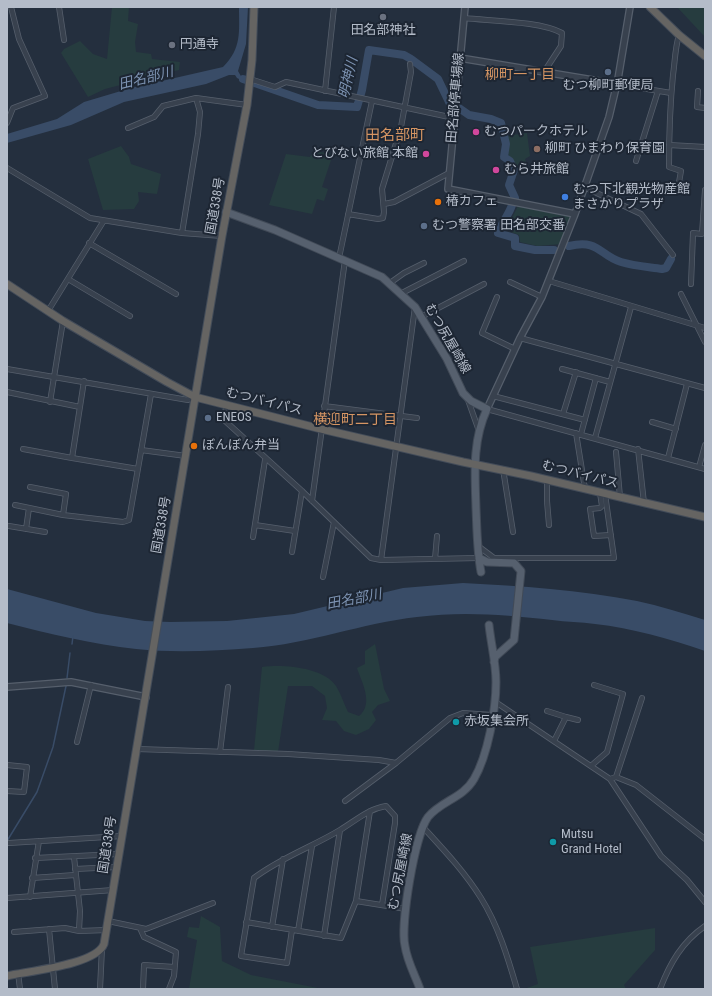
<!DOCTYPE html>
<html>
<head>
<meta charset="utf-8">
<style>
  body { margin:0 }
  #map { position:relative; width:712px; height:996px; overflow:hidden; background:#242f3e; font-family:"Roboto Condensed",sans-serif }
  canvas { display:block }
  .frame { position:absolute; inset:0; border:8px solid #b4bcc9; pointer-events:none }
</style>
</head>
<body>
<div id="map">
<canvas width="712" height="996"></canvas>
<div class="frame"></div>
</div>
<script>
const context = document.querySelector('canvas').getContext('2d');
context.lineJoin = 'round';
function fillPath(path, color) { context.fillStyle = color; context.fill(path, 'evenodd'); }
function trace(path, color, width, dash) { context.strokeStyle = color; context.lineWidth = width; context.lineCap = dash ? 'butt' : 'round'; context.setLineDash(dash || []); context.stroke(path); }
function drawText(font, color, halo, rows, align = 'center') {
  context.font = font + ' "Roboto Condensed","Noto Sans JP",sans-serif'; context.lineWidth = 4; context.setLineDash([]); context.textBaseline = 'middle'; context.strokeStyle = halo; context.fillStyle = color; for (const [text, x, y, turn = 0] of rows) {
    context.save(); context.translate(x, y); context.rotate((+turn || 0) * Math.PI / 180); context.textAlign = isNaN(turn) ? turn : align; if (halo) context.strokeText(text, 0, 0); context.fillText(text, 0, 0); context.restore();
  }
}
fillPath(new Path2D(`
  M112,7H129L128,21L138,24L135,42L136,52L151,54L152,59L180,62L179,70L105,89L88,97L61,53L64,49L80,41L93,54L107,59Z
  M677,7H705V37Z
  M527,133L530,156L525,159L528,168L515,169L508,154L506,136Z
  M121,146L129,157L131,164L161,174L157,194L138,192L139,201L134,209L103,210L88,159Z
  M313,151L333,154L322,187L328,189L324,201L317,199L312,214L269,205L286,154L310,157Z
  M518,206L571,216L562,244L537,246L520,242L519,235L506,230Z
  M375,644L384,689L390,701L378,705L372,712L376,720L369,729L356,735L344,731L336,721L322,720L327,708L325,696L312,686H288L278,752L254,750L262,667C283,664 323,667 336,686C341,694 344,704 348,712L359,716C374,704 362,683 357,668L365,664V651Z
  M201,916L220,927L222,961L251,975L323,989H189L197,940L187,937L189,927L199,928Z
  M655,928V950L624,985L626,989H524L538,984L530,947Z`), '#263c3f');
fillPath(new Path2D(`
  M239,7H248L246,44L238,71L242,78L246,80L245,82L237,78L235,75H229L206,84L124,102L71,125L7,143V134L57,119L84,102L131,88L223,67C242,48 239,32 239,7Z
  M463,583C521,586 580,590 637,601C660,606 682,613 705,620V651C670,639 632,628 595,624C581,622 566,622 552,620C506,615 464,611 417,617C362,623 309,644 253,648C215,651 174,653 136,649C93,644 49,634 7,623V589L96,613L145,621L170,622L227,621L294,614L403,588Z`), '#394c67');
trace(new Path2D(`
  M72,644L73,636
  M67,678L70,653
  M7,841L37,792L53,747L66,686`), '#394c67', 1.5);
trace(new Path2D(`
  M243,79L318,105L357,107L362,90L369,50L404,55L411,59L438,79L449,102L452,104
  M459,108L469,115L491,119L501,123L506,144L504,157L510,161L514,170L509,185L515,198
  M512,205C509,215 501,223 498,233L515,238V246L535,250H554
  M569,246C599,239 599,255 621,262C634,266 649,267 662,269L666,268L671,259`), '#394c67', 8);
const minor = new Path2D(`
  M59,7L64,40
  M464,18C490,21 540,21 562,33L561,46L544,72
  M250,79L275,87L286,82L454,118
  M617,84L671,93
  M325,91L334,7
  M698,91L697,107L705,108
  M7,123L13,108L45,96L19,39L11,7
  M128,128L154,117L163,106L196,98L247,105
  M669,145L705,147
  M636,161L658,91
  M7,168L90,218L182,233L222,236
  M584,187L641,214L673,255
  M678,188L681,171L669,167C669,136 670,105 673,75C675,61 675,48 679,35
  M384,204L394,202L449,173
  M348,214L378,219L383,218L384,212L382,189L401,127L411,72L410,64
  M182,233L198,134L200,112L196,98
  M89,243L176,294
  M339,258L372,101
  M68,279L130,316
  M549,281L705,328
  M510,282L542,297
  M390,283L404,273L424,263
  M691,284L693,233L702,234L705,190
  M402,293L464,261
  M681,294L705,342
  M497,297L482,333L515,349
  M48,311L103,222
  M421,317L484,284
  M520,338L705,388
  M7,369L188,400L195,397
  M562,369L610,382
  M84,381L72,458L138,469
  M7,392L80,407
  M493,396L585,420
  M468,400L479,431
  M50,402L63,321
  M227,405L223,419L302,491L371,558L381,560L479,558
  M324,406L417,418
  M487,409L705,469
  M563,414L576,372
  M652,422L676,429
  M576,433L585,489
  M581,434L596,378
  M595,438L631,307
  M23,449L72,458
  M638,449L644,503
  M141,450L186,456
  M616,452L620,497
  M668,458L687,384
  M699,467L705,445
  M503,469L513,532
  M547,480V501L549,525
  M30,487L66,494L63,515
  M600,493L602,506L600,508L590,509L594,536L611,535
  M312,501L345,260
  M15,505L63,515L123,522L129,520L151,394
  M255,525L295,531
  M9,526L45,532
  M26,529L29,508
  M253,537L265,460
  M478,546L494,558H614L605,494
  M292,552L302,491
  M435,559L437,536
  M381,560L415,307
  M323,577L334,522
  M494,701L610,779L661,856L687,880L705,902
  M547,711L566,717
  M554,741L566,717L578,720
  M77,742L91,685
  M137,749L288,754L379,760L396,763L450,718L463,713L492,715
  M220,752L228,687
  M7,765L27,767L24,792L7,791
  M592,765L607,752L623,694L594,685
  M616,777L642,698
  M610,779L616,777L636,785L705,839
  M345,801L396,763
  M422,826C443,849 464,871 481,898C498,925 508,958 517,989
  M9,843L122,836
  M74,857L80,911L79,931
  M35,858L119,854
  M75,869L117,867
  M32,878L75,875
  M30,897L39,841
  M7,898L113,890
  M356,901L370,811
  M108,921L146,929L213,903
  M246,922L341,938L356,901L406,909
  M272,927L283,859
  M140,928L144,937L176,952L174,976L169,989
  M49,929L55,989
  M292,930L287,963L241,956L254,878C280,858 312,847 340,830C355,821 368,809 386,806L395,816V823L382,905
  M298,931L312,846
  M14,932L65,928L79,931L107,930
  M324,936L340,830
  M18,973L20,989
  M100,989L102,948
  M143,989L144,965L174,967
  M660,989C670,963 682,942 705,926`);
const tertiary = new Path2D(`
  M465,7L448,189L575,214
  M460,58L617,84
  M487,409L520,338L542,297L575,214L609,117L618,79L630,7
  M7,687L71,682L146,697`);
const primary = new Path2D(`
  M226,212L275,230L382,277L415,307L447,359L463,393L471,401L487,409C472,441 475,475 476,508C477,530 477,551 481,572
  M479,558L487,562L514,563L521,571L514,640L495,657L494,662
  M420,989C415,975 407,961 405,946C400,925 415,834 428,817C441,801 463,798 474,779C488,755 496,709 496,682C496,663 491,644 489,625`);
const trunk = new Path2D(`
  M650,7L679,35L705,56
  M7,284L63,321L167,382L195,397L321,429L463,462L531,476L705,517
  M7,976C28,971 96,965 104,944L222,236L247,105L252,60L254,7`);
trace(minor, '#565f6c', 6);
trace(tertiary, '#565f6c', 8);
trace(primary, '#414a57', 9);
trace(trunk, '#434c59', 9);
trace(minor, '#38414e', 4.5);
trace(tertiary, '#38414e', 5.5);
trace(primary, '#56606e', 7);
trace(trunk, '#656462', 7);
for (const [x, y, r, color] of [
  [383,17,4,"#6b7280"],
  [172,45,4,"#6b7280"],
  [608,72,4,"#5c6f8a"],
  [476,132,4,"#d1479c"],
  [537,149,4,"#8d6e63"],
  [426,154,4,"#d1479c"],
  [496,170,4,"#d1479c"],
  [565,197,4,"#3f7fe0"],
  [438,202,4,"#e8710a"],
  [424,226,4,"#5c6f8a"],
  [208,418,4,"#5c6f8a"],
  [194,446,4,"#e8710a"],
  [456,722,4,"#0f9aa8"],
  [553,842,4,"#0f9aa8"]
]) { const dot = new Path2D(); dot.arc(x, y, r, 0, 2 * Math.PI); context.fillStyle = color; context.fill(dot); trace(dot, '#1d2633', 1.5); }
drawText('13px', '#b4bcc9', '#1d2633', [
  ["田名部神社",383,31,"center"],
  ["円通寺",180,45],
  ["むつ柳町郵便局",608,86,"center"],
  ["むつパークホテル",484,132],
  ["柳町 ひまわり保育園",545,149],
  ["とびない旅館 本館",418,154,"right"],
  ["むら井旅館",504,170],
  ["むつ下北観光物産館",573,190],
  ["まさかりプラザ",573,205],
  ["椿カフェ",446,202],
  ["むつ警察署 田名部交番",432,226],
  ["ENEOS",216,418],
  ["ぼんぼん弁当",202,446],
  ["赤坂集会所",464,722],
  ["Mutsu",561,835],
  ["Grand Hotel",561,850]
], 'left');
drawText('13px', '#b4bcc9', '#1d2633', [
  ["田名部停車場線",456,98,-85],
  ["国道338号",216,206,-80],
  ["むつ尻屋崎線",447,339,60],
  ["むつバイパス",264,402,14],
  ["むつバイパス",580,475,14],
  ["国道338号",162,525,-80],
  ["国道338号",108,845,-81],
  ["むつ尻屋崎線",401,872,-79]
]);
drawText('14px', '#d59563', '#1d2633', [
  ["柳町一丁目",520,75],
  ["横迎町二丁目",355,420]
]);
drawText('italic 14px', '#7c92b1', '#1d2633', [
  ["明神川",349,78,-77],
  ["田名部川",146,79,-14],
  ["田名部川",354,600,-11]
]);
drawText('15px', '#d59563', '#1d2633', [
  ["田名部町",395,136]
]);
</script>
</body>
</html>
